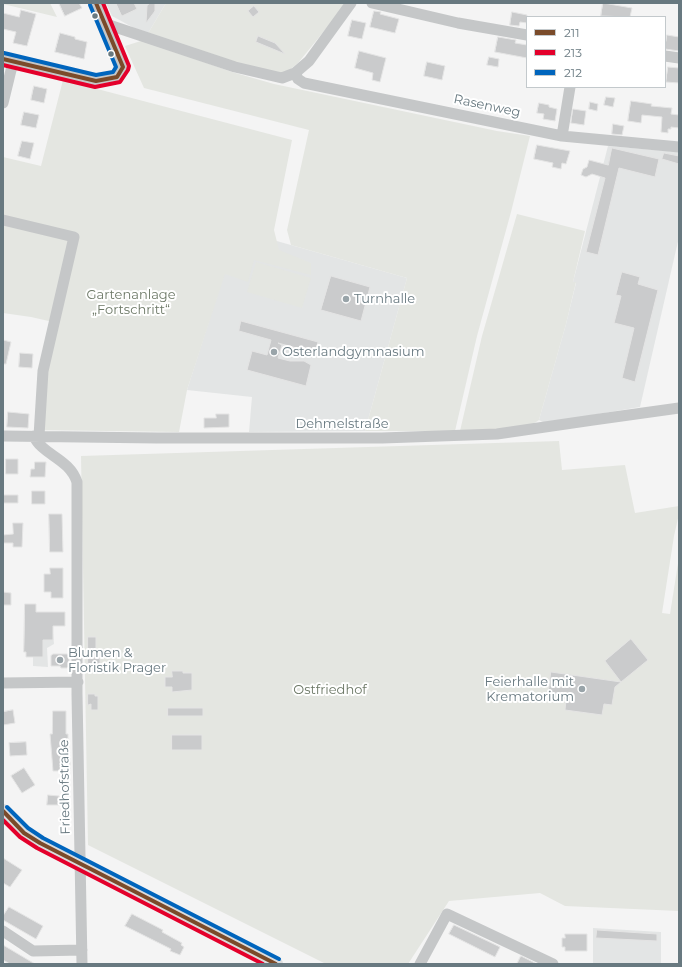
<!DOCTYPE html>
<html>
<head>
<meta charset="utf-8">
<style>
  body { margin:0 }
  #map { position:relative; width:682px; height:967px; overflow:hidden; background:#f4f4f4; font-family:Montserrat,sans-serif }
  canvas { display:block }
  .frame { position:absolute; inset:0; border:4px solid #687980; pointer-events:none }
  .legend { position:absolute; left:526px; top:16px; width:140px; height:72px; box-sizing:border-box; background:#fff; border:1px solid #c3c9cc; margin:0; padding:5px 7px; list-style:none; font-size:12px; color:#687980 }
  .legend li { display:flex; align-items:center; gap:8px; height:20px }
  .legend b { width:20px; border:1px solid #c3c9cc }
</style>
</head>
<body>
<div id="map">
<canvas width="682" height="967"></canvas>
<div class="frame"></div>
<ul class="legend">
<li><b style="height:5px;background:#7a4b2a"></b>211</li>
<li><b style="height:5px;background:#e4002b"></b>213</li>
<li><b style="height:5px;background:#0065bd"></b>212</li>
</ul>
</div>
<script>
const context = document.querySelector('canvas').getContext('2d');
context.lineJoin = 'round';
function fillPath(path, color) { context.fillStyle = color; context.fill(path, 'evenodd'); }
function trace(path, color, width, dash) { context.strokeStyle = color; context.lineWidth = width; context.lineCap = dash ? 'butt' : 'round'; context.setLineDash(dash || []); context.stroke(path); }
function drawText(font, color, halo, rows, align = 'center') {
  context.font = font + ' Montserrat,sans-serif'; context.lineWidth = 4; context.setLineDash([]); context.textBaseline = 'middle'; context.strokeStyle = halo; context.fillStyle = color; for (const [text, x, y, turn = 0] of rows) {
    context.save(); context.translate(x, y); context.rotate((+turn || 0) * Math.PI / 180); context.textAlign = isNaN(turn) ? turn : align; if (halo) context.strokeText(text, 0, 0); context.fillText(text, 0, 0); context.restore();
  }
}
fillPath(new Path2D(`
  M106,3H166L147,35L112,16Z
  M608,146L679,152V237L640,407L545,423L539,420L566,324L576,283L573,282Z
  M238,230L407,278L365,431L249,432L252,397L187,390Z
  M33,633H53L54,644L47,648L48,667L33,666Z
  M593,928L661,932V964H593Z`), '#e3e5e5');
fillPath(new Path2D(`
  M3,3H50L57,17L3,4Z
  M166,3H345L338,14L298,63L287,72L277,76L147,35Z
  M144,40L232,72L274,84L497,131L530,136L511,212L477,336L455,431H365L407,278L291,245L287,230L309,130L144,88L125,46Z
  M63,80L292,140L274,230L279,250L311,263V275L254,260L248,282L225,274L187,390L179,432L36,430L53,322L31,317L3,313V157L41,166Z
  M517,214L585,231L573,282H576L566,324L539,420L530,426L494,431H460L482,336Z
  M256,262L311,278L302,308L247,292Z
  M559,441L562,470L625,465L635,513L679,506V514L674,536L662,613L670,614L679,557V911L565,906L540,893L449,901L408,964H326L88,845L81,456Z`), '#e4e6e1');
const building = new Path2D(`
  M59,3H79L82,8L65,16Z
  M116,3H134L137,9L122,16Z
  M150,3H155V11L146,23L147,6Z
  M603,3L632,8L630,17L601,16Z
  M254,6L259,12L253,17L248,11Z
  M21,10L36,14L27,46L13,43L16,32L3,29V13L19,17Z
  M374,11L381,12L380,14L399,19L395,33L370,27Z
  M512,12L527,15V23L520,22L519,26L510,25Z
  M352,20L366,23L362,39L348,36Z
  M60,33L75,37V39L87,42L84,59L55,52Z
  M667,35L679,37V51L665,49Z
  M258,36L275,43L285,54L256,42Z
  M498,37L516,40L515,43L527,45V58L495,52Z
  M359,51L386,58L380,82L372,80L373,73L355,68Z
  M489,57L499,59L498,67L487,65Z
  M427,62L445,66L442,80L424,76Z
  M668,67L679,68V83L666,82Z
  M34,86L47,89L44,103L31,100Z
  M606,97L615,98L613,107L604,105Z
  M631,101L652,104L651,106L672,108L671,114L679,115V128L671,127V129H668V133L661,132L662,117L642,115L641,123L628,121Z
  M590,102L598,104L597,111L589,109Z
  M539,103L549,105V107L557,109L555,121L543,119L544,114L537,113Z
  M573,109L586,111L584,125L571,123Z
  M24,112L39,115L36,128L21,125Z
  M613,124L624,126L622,135L612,134Z
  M22,141L34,143L30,159L18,156Z
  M537,145L570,151L566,164L562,163L561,169L552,167L553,163L534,159Z
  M612,148L659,159L655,177L619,168L598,255L586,252L605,178L592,174L586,177L581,175L583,169L587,167L589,160L608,165Z
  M664,153L679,156V164L662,159Z
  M622,272L640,277L638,284L658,290L635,382L622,378L634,328L614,323L621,296L616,295Z
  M331,276L370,287L361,321L321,310Z
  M241,321L318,342L315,353L278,343L282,345L278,358L290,361H304L311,365L306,386L247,370L252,351L267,355L271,340L239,331Z
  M3,340L11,342L6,364H3Z
  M20,353L33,354L32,368L19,367Z
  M8,412L29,414L28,428L7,427Z
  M216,414H229V427L204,428V418H216Z
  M6,459H18V474H6Z
  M35,462H46L45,477H30L31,469H34Z
  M32,491H45V504H32Z
  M3,495H18V503H3Z
  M49,514H62L63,552H50Z
  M13,523H23L22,547H13V543H3V535L13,534Z
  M50,568H63V598H51V592H44V574H50Z
  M3,592L11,593V605H3Z
  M25,604H36V612H65V626H53V640H43V657H26V652H24Z
  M88,637H96V658H100V671H88Z
  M631,639L648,660L621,682L605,661Z
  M53,654H69V666L67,668H61L60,666H51V656Z
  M172,671H183V673H192V690L172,692V687H165V677H172Z
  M551,672L621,682L615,687L612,705L604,704L602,715L565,710L566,700L548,697Z
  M88,694H95V696H98V710H91V704L88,705Z
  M168,708H203V716H168Z
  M13,710L15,723L3,725V712Z
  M53,711H66V734H68V758H70V771H53L50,734H52Z
  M172,735H202V750H172Z
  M26,742L27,755L10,756L9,743Z
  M24,768L35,785L22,793L11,776Z
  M48,795L59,796V805H47Z
  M3,858L22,870L10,887L3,883Z
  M9,907L43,926L36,939L3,920V916Z
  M132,914L163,930L162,932L182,943L181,945L184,947L180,955L170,951L171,949L125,926Z
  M454,925L500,947L495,957L449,934Z
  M597,930L657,934V941L596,938Z
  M565,934H587V951H565V947H562V938H565Z
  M3,945L35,964H10L3,960Z
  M521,956L537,964H517Z`);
fillPath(building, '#cacbcc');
trace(building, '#e4e4e4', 1);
trace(new Path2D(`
  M372,3L458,23L527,35
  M106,24L235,67L282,78L295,73L309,61L351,3
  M665,56L679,58
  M3,59L96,81L117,77L123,67L96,3
  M295,73L298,79L304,83L562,136L679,147
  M3,103L13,62
  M562,136L570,87
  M3,220L74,237L43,371L39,436
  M3,436L157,438H382L497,434L593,420L679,408
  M34,436C42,455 69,458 77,482V694L82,964
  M3,683L78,682
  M3,931L33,951L82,950
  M420,964L447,914L553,964`), '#c5c7c8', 11);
trace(new Path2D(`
  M3,811L24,833L40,843L276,964`), '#dbdcdd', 14);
trace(new Path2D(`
  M3,59L96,81L117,77L123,67L96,3
  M3,811L24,833L40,843L276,964`), '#7a4b2a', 4);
trace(new Path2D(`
  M3,65L95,87L120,82L128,70L129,66L103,3
  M3,820L20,837L37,848L263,964`), '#e4002b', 4);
trace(new Path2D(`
  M4,53L96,75L113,72L116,67L90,5
  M7,807L28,828L43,838L279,959`), '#0065bd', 4);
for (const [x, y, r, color] of [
  [95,16,3.5,"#687980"],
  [111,54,3.5,"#687980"],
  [346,299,4,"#99a4a9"],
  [274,352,4,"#99a4a9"],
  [60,660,4,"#99a4a9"],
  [582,689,4,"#99a4a9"]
]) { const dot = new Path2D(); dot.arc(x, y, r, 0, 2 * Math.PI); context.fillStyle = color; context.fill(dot); trace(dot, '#fff', 1.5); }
drawText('13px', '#687980', '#fff', [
  ["Rasenweg",487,106,12],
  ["Dehmelstraße",342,424],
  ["Friedhofstraße",65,787,-91]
]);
drawText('13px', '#6c7866', '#fff', [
  ["Gartenanlage",131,295],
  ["„Fortschritt“",131,310],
  ["Ostfriedhof",330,690]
]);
drawText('13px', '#687980', '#fff', [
  ["Turnhalle",354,299],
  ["Osterlandgymnasium",282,352],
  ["Blumen &",68,653],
  ["Floristik Prager",68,668],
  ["Feierhalle mit",574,682,"right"],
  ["Krematorium",574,697,"right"]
], 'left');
</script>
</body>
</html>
